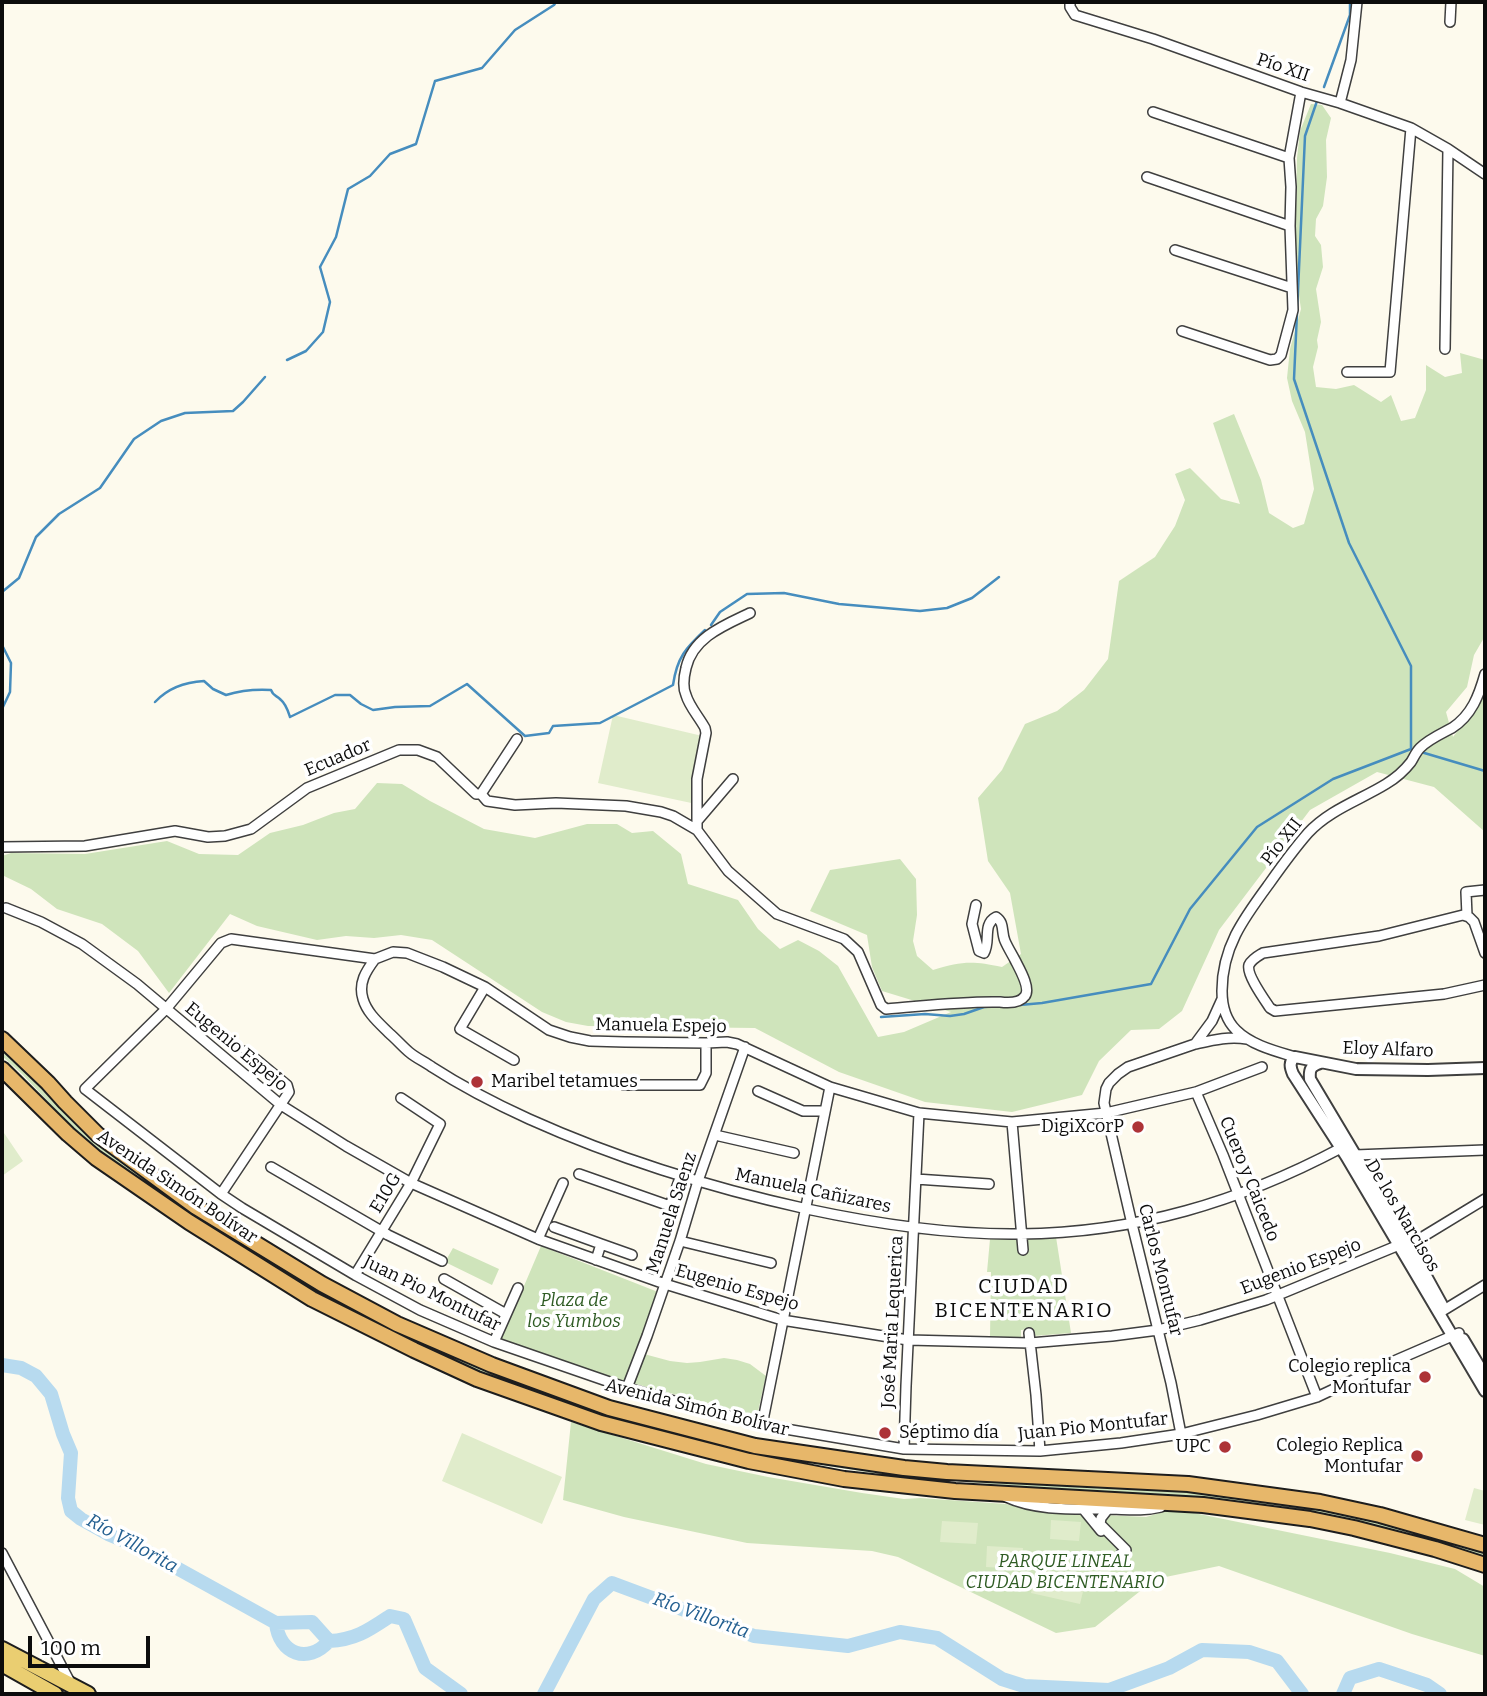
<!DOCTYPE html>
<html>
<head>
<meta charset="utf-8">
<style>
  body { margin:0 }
  #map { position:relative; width:1487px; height:1696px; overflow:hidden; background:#fdfaed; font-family:Bitter,serif }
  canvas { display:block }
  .frame { position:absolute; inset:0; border:4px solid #0c0c0c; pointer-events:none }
  .scale { position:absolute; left:28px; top:1636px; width:122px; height:32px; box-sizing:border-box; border:4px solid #0c0c0c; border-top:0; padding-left:9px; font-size:21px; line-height:24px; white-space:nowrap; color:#0c0c0c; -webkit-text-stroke:5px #fff; paint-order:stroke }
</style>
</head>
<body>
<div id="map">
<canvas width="1487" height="1696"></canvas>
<div class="frame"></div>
<div class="scale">100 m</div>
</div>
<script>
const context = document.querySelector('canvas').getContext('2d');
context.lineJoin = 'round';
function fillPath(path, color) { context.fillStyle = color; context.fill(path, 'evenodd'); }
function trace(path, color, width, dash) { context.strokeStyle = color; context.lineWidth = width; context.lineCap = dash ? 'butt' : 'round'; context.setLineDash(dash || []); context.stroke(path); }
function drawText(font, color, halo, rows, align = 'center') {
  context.font = font + ' Bitter,serif'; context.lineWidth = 7; context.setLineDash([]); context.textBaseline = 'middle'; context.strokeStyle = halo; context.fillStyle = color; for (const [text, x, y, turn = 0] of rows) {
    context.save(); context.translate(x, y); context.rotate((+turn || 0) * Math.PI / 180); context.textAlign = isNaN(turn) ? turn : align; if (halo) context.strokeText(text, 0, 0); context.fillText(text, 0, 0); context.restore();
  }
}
fillPath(new Path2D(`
  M1311,104L1322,105L1331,118L1326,140L1327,177L1323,206L1316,219L1315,236L1321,245L1323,267L1316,289L1321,322L1317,340L1318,347L1313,367L1316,387L1336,389L1354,385L1381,402L1391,395L1401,421L1415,418L1426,390V365L1445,377L1462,373L1460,353L1485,360V636L1474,655L1467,687L1446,712L1453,737L1472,712L1485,687V832L1434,787L1377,772L1310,810L1219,930L1182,1011L1159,1029L1131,1030L1099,1061L1082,1095L1012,1112L925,1102L839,1072L755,1028L588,1026L566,1022L542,1012L432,940L401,935L374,938L346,936L317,940L257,926L230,914L169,993L138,951L102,924L57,909L31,889L2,875V856L11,853L85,854L167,841L199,854L238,855L270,833L303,825L334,813L355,809L377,783L402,784L430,801L484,829L535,838L587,824H617L632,833L653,831L681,854L688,884L738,900L758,929L780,949L798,940L819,951L838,966L878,1037L904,1032L951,1012L882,991L872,967L867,935L810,911L830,870L900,859L916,879L917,915L913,941L917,956L933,970C962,961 973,961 1002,967L1021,954L1010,893L988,861L978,798L1002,770L1025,724L1057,711L1084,690L1108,659L1119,581L1155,557L1175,526L1185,500L1175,474L1190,468L1221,499L1240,504L1213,423L1234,414L1261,480L1269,513L1293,528L1304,524L1314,489L1305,432L1292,401L1287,378L1290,349L1301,309L1295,269L1297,158L1300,131Z
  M2,1049L25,1070L80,1126L114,1156L198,1215L274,1264L345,1303L443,1353L494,1374L553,1395L585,1406L718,1443L1206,1493L1336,1511L1422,1532L1485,1552V1558L1420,1536L1368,1523L1334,1515L1279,1506L1205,1498L1040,1488L892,1476L750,1454L700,1443L609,1419L492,1378L441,1357L317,1295L231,1243L110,1160L76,1131L22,1074L2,1056Z
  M1056,1237L1071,1333L1033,1336V1329L1021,1330V1337H990L991,1272H987L990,1239Z
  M541,1246L658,1292L624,1381L501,1340Z
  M453,1248L499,1269L492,1285L445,1262Z
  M644,1354L670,1361L687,1363L700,1362L724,1358L737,1360L750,1364L766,1376L757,1416L632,1383Z
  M571,1422L706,1464L768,1477L862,1493L904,1499L920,1498L1006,1504L1041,1512L1146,1517L1166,1511L1194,1513L1390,1553L1455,1569L1485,1587V1656L1412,1634L1219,1566L1151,1580L1139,1592L1095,1627L1056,1633L898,1557L872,1551L747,1543L624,1517L563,1500Z`), '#cfe4bb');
fillPath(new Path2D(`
  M613,715L711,738L696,804L598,783Z
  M2,1130L23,1161L2,1176Z
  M462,1433L562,1477L542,1524L442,1481Z
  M1474,1488L1485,1491V1525L1465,1520Z
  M1051,1520L1081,1522L1079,1541L1050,1539Z
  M942,1521L978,1523L976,1544L940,1542Z
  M987,1546L1023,1548L1022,1569L986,1567Z
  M1037,1568L1086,1579L1080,1604L1031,1593Z`), '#e0eccb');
trace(new Path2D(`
  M1324,87L1350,15V2
  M287,360L306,351L323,332L330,302L320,267L336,237L348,189L370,176L390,154L416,144L435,81L482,68L515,30L554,5L556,2
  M2,592L19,578L36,537L59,514L100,488L134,439L161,421L185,413L233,411L243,402L265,377
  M711,625L720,612L747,594L784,593L839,604L920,611L947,608L972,598L999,577
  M2,645L11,663L10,692L2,709
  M155,702C168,688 185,682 204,681L213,689L226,695C242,690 254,689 271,690C273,696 276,695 281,700C286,704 288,711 290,717L335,695H350L361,704L373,710L395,707L430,706L467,684L525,736L549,733L553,726L600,723L673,685C677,657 686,648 705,630
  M1421,752L1485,771
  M1020,1005L1042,1003L1151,984L1190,909L1257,827L1333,779L1411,749V666L1349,543L1294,379L1305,136L1317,101
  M881,1017L925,1014L950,1016L964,1014L984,1007L1000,1006`), '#468dbe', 2.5);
trace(new Path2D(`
  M2,1365L21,1368L36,1376L51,1394L63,1434L71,1453L68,1498L71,1511L81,1519L108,1534L137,1546L276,1623L312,1622L329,1641C355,1640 369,1630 390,1616L404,1619L425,1668L461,1694
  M276,1623C279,1654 308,1665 329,1641
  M544,1694L594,1599L612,1583L754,1636L848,1646L900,1632L937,1638L1002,1679L1024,1686L1109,1690L1169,1668L1202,1650L1249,1652L1277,1661L1302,1694
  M1343,1694L1350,1678L1379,1669L1427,1685L1440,1694`), '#b7daef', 14);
const minor = new Path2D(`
  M1070,2V7L1075,15L1153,39L1301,92L1340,103L1411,128L1448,149L1485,174
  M1450,22L1451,2
  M1340,103L1351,60L1357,2
  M1153,112L1289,158
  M1147,177L1290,226
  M1175,250L1292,288
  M1182,331L1270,360L1277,359L1281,355L1293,310L1290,226L1291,187L1289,158L1301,92
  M1445,349L1448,149
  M1347,372H1390L1411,128
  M481,794L517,739
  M698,820L733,779
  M697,830V779L706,733L705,728C699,717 689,706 686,695C682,686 684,676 686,668C693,637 725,625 750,613
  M2,847L85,846L175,831L208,837L225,836L251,829L307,788L399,750H418L437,757L476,794H481L487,801L515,805L556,803L626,806L661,812L673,816L697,830L728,871L777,914L844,939L858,952L881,1005L886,1009C924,1006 962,1001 1000,1002C1008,1003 1020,1003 1025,996C1031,988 1019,968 1015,960C1012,954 1008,948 1005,941C1001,932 1005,923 996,917C982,924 991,942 984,953L979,951L972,924L976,905
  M6,908L41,922L82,944L137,984L281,1105L346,1146L411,1183L538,1239L665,1284L782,1320L908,1340L1030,1343L1112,1336L1158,1330L1200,1320L1266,1300L1399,1245
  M1467,916L1466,892L1485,890
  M1485,953L1474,922L1469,917L1463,915L1379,936L1263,953C1258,956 1252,959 1249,965C1246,974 1264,999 1270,1008L1275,1011L1444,994L1485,985
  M375,959C366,971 358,983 363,999C367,1013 379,1023 389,1033C396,1039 402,1046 409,1052C416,1058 425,1062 432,1067C463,1087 496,1104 529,1119C618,1159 712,1188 807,1209C877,1224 948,1235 1020,1234C1136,1233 1239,1202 1341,1148
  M485,987L460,1029L514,1060
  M1195,1044C1213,1040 1229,1036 1247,1039
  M1295,1057C1275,1051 1251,1045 1236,1030C1225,1019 1222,1006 1222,991C1222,947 1244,918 1269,884C1281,867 1294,849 1308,833C1329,810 1360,800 1386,784C1396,778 1404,771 1411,762C1414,757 1416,752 1420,748C1429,739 1441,734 1452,728C1472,715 1479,695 1485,674
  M1262,1067L1196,1092L1106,1113L1012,1122L919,1113L830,1087L737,1044L727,1042L706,1043L625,1042L590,1041L570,1037L549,1030L485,987L443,967L407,953L393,952L375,959L231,939L221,943L166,1009L85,1089L221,1194L242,1208L355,1275L420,1310L494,1342L627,1388L762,1425L904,1449L1040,1451L1121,1443L1181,1434L1257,1415L1317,1397L1385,1365L1459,1333
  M624,1085H700L706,1073V1043
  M758,1091L803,1111H824
  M1196,1092L1223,1155L1317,1397
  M1012,1122L1023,1250
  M715,1135L794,1153
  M1355,1155L1485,1150
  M271,1167L388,1235L442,1261
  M579,1174L670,1206L681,1175
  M916,1179L989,1184
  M221,1194L289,1092L287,1085L246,1051
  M554,1227L601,1244L596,1260
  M538,1239L563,1183
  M680,1241L771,1263
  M601,1244L632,1255
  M1406,1247L1485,1199
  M355,1275L411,1183L440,1124L401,1098
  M444,1279L506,1314
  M1439,1313L1485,1285
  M1029,1333L1036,1395L1040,1451
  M494,1342L518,1288
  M627,1388L647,1336L680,1241L698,1181L745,1047
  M762,1425L830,1087
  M1181,1434L1171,1383L1132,1224L1104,1103L1106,1089L1109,1083L1118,1074L1128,1067L1195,1044L1212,1021L1222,999
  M904,1449L906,1386L919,1113
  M1006,1497C1037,1511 1072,1509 1105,1509C1126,1509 1140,1512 1161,1507
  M1083,1509L1101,1531
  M1108,1509L1101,1518L1100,1524L1126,1550L1121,1554
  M2,1553L71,1684`);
const tertiary = new Path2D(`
  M1320,1063C1311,1066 1309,1069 1310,1079L1409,1245L1442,1305
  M1485,1068L1428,1070L1356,1069L1295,1057C1289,1062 1290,1067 1293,1074L1346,1156L1485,1391
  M1463,1339L1485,1376`);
const primary = new Path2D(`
  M2,1649L88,1694
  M2,1664L55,1694`);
const trunk = new Path2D(`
  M2,1039L48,1083L65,1102L98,1135L196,1207L322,1284L397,1324L492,1365L609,1408L755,1446L904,1468L947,1472L1188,1484L1320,1502L1380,1515L1485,1545
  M2,1069L68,1134L96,1158L189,1222L312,1299L414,1350L477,1379L601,1423L749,1461L844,1479L955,1491L1203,1505L1310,1519L1354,1528L1435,1549L1485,1565`);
trace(minor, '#3f3f3f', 12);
trace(tertiary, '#3f3f3f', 14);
trace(primary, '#1d1d1d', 18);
trace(trunk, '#1d1d1d', 18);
trace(minor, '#fff', 9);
trace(tertiary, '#fff', 10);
trace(primary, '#eace71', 14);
trace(trunk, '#e7b76a', 14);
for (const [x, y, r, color] of [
  [477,1082,7,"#ad3338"],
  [1138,1127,7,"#ad3338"],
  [1425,1377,7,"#ad3338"],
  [885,1433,7,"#ad3338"],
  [1225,1447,7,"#ad3338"],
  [1417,1456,7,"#ad3338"]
]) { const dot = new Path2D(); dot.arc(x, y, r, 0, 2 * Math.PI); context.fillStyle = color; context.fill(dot); trace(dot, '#fff', 2.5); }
drawText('18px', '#0c0c0c', '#fff', [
  ["Pío XII",1283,68,19],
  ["Ecuador",338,758,-23],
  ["Pío XII",1282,842,-52],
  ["Manuela Espejo",661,1026,1],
  ["Eugenio Espejo",236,1047,40],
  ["Eloy Alfaro",1388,1050,2],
  ["Cuero y Caicedo",1249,1179,68],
  ["Avenida Simón Bolívar",177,1187,34],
  ["Manuela Cañizares",813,1191,12],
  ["E10G",386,1193,-59],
  ["Manuela Saenz",672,1213,-72],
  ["De los Narcisos",1402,1216,59],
  ["Eugenio Espejo",1301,1267,-21],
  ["Carlos Montufar",1160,1270,76],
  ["Eugenio Espejo",737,1288,16],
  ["Juan Pio Montufar",432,1294,26],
  ["José Maria Lequerica",893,1322,-87],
  ["Avenida Simón Bolívar",697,1408,14],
  ["Juan Pio Montufar",1093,1427,-6]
]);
drawText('18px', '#0c0c0c', '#fff', [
  ["Maribel tetamues",491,1082,"left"],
  ["DigiXcorP",1124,1127],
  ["Colegio replica",1411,1367],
  ["Montufar",1411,1388],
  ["Séptimo día",899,1433,"left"],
  ["Colegio Replica",1403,1446],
  ["Montufar",1403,1467],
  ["UPC",1211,1447]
], 'right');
drawText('italic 18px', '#2f5c24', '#fff', [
  ["Plaza de",574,1301],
  ["los Yumbos",574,1322],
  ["PARQUE LINEAL",1065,1562],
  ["CIUDAD BICENTENARIO",1065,1583]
]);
drawText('italic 19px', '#235f90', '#fff', [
  ["Río Villorita",132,1544,29],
  ["Río Villorita",701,1616,20]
]);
context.letterSpacing = '2px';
drawText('21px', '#0c0c0c', '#fff', [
  ["CIUDAD",1024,1287],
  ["BICENTENARIO",1024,1311]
]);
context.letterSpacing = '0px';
</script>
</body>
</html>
